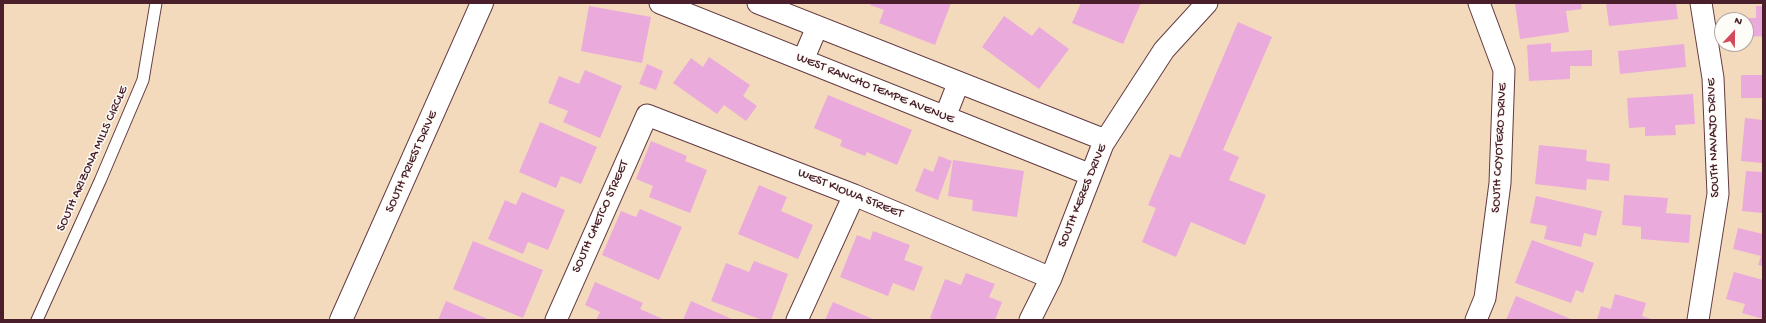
<!DOCTYPE html>
<html>
<head>
<meta charset="utf-8">
<style>
  body { margin:0 }
  #map { position:relative; width:1766px; height:323px; overflow:hidden; background:#f3dabd; font-family:"Gochi Hand",sans-serif }
  canvas { display:block }
  .frame { position:absolute; inset:0; border:4px solid #4a1f2b; pointer-events:none }
  .north { position:absolute; left:1714px; top:12px; width:40px; height:40px; box-sizing:border-box; background:#fdfcf7; border:1px solid #b5a4a5; border-radius:50%; rotate:22deg; font-size:11px; font-weight:700; line-height:16px; text-align:center; color:#4a1f2b }
  .north::after { content:''; display:block; margin:auto; width:14px; height:18px; background:#d1495b; clip-path:polygon(50% 0,100% 100%,50% 72%,0 100%) }
</style>
</head>
<body>
<div id="map">
<canvas width="1766" height="323"></canvas>
<div class="frame"></div>
<div class="north">N</div>
</div>
<script>
const context = document.querySelector('canvas').getContext('2d');
context.lineJoin = 'round';
function fillPath(path, color) { context.fillStyle = color; context.fill(path, 'evenodd'); }
function trace(path, color, width, dash) { context.strokeStyle = color; context.lineWidth = width; context.lineCap = dash ? 'butt' : 'round'; context.setLineDash(dash || []); context.stroke(path); }
function drawText(font, color, halo, rows, align = 'center') {
  context.font = font + ' "Gochi Hand",sans-serif'; context.lineWidth = 3; context.setLineDash([]); context.textBaseline = 'middle'; context.strokeStyle = halo; context.fillStyle = color; for (const [text, x, y, turn = 0] of rows) {
    context.save(); context.translate(x, y); context.rotate((+turn || 0) * Math.PI / 180); context.textAlign = isNaN(turn) ? turn : align; if (halo) context.strokeText(text, 0, 0); context.fillText(text, 0, 0); context.restore();
  }
}
fillPath(new Path2D(`
  M871,3H951L935,45L879,23L884,10L870,5Z
  M1081,3H1141L1123,44L1072,23Z
  M1515,3H1581L1582,9L1566,11L1569,32L1520,39Z
  M1606,3H1676L1678,19L1609,26Z
  M589,6L651,17L642,63L581,51Z
  M1756,6H1763V42L1761,36L1746,37V20H1734V18H1756Z
  M1004,16L1032,36L1039,27L1069,49L1039,89L982,47Z
  M1238,22L1272,37L1223,150L1239,157L1229,180L1266,195L1245,245L1191,222L1176,257L1142,242L1156,208L1148,205L1170,154L1180,158Z
  M1551,43V52L1592,50V66H1570V79L1529,81L1527,45Z
  M1684,44L1686,67L1620,74L1618,51Z
  M709,57L750,85L743,96L757,106L746,121L724,105L717,114L673,83L691,58L703,67Z
  M647,64L663,71L656,90L639,84Z
  M585,70L622,86L600,138L563,122L568,111L548,103L559,76L579,84Z
  M1741,75H1763V98H1741Z
  M1693,94L1695,124L1675,125L1676,135L1645,136V127L1629,128L1627,98Z
  M828,95L912,130L897,165L867,152L865,156L840,146L842,140L814,128Z
  M1745,118L1763,120V163L1741,161Z
  M540,122L597,147L581,184L561,176L556,188L519,172Z
  M651,141L687,156L685,161L707,170L690,213L649,197L653,186L636,179Z
  M1539,145L1587,150L1586,161L1610,164L1609,181L1587,179L1586,190L1535,184Z
  M939,156L952,161L938,200L915,191L924,168L933,172Z
  M953,160L1024,171L1017,217L972,211L973,200L948,196Z
  M1746,171L1763,172V213L1742,211Z
  M759,185L787,197L781,211L813,225L798,259L738,234Z
  M522,192L565,210L548,250L528,242L523,254L488,239L505,200L516,205Z
  M1624,195L1668,198L1666,213L1691,215L1689,243L1641,239V227L1622,225Z
  M1536,196L1602,211L1596,236L1584,233L1581,247L1544,239L1547,226L1530,223Z
  M640,209L682,227L659,280L602,255L621,211L636,217Z
  M1738,228L1763,234V266L1758,265L1761,256L1733,249Z
  M873,231L910,245L904,260L923,267L914,291L893,283L888,296L840,277L857,235L870,240Z
  M1532,240L1594,263L1583,293L1576,290L1571,303L1515,283Z
  M473,241L543,270L523,318L453,289Z
  M754,261L788,274L771,320H762L711,301L726,263L749,272Z
  M1734,272L1763,280V319L1742,313L1745,304L1726,299Z
  M966,273L995,284L989,297L1002,302L995,320H935L930,318L945,279L961,285Z
  M595,282L643,303L640,309L665,320H596L600,312L585,305Z
  M1615,294L1646,303L1642,316L1654,320H1597L1601,306L1611,309Z
  M1516,296L1573,320H1506Z
  M446,301L490,320H438Z
  M691,301L734,320H683Z
  M833,302L875,320H825Z`), '#eaaadb');
const service = new Path2D(`
  M37,320L100,181L143,80L156,3`);
const minor = new Path2D(`
  M660,3L1091,175
  M758,3L1105,140
  M803,60L817,27
  M945,117L958,84
  M556,320L647,115L854,195L1051,278
  M797,320L854,195
  M1030,320L1051,278L1103,144L1164,50L1207,3
  M1476,320L1485,298L1500,183L1504,70L1479,3
  M1698,320L1718,194L1713,78L1701,3`);
const secondary = new Path2D(`
  M341,320L482,3`);
trace(service, '#633b41', 13);
trace(minor, '#633b41', 23);
trace(secondary, '#633b41', 24);
trace(service, '#fff', 11);
trace(minor, '#fff', 21);
trace(secondary, '#fff', 22);
drawText('13px', '#4a1f2b', '#fdfcf7', [
  ["WEST RANCHO TEMPE AVENUE",875,89,22],
  ["SOUTH NAVAJO DRIVE",1714,138,-92],
  ["SOUTH COYOTERO DRIVE",1500,148,-87],
  ["SOUTH ARIZONA MILLS CIRCLE",93,159,-66],
  ["SOUTH PRIEST DRIVE",412,162,-66],
  ["WEST KIOWA STREET",850,194,22],
  ["SOUTH KERES DRIVE",1083,196,-68],
  ["SOUTH CHETCO STREET",601,217,-66]
]);
</script>
</body>
</html>
